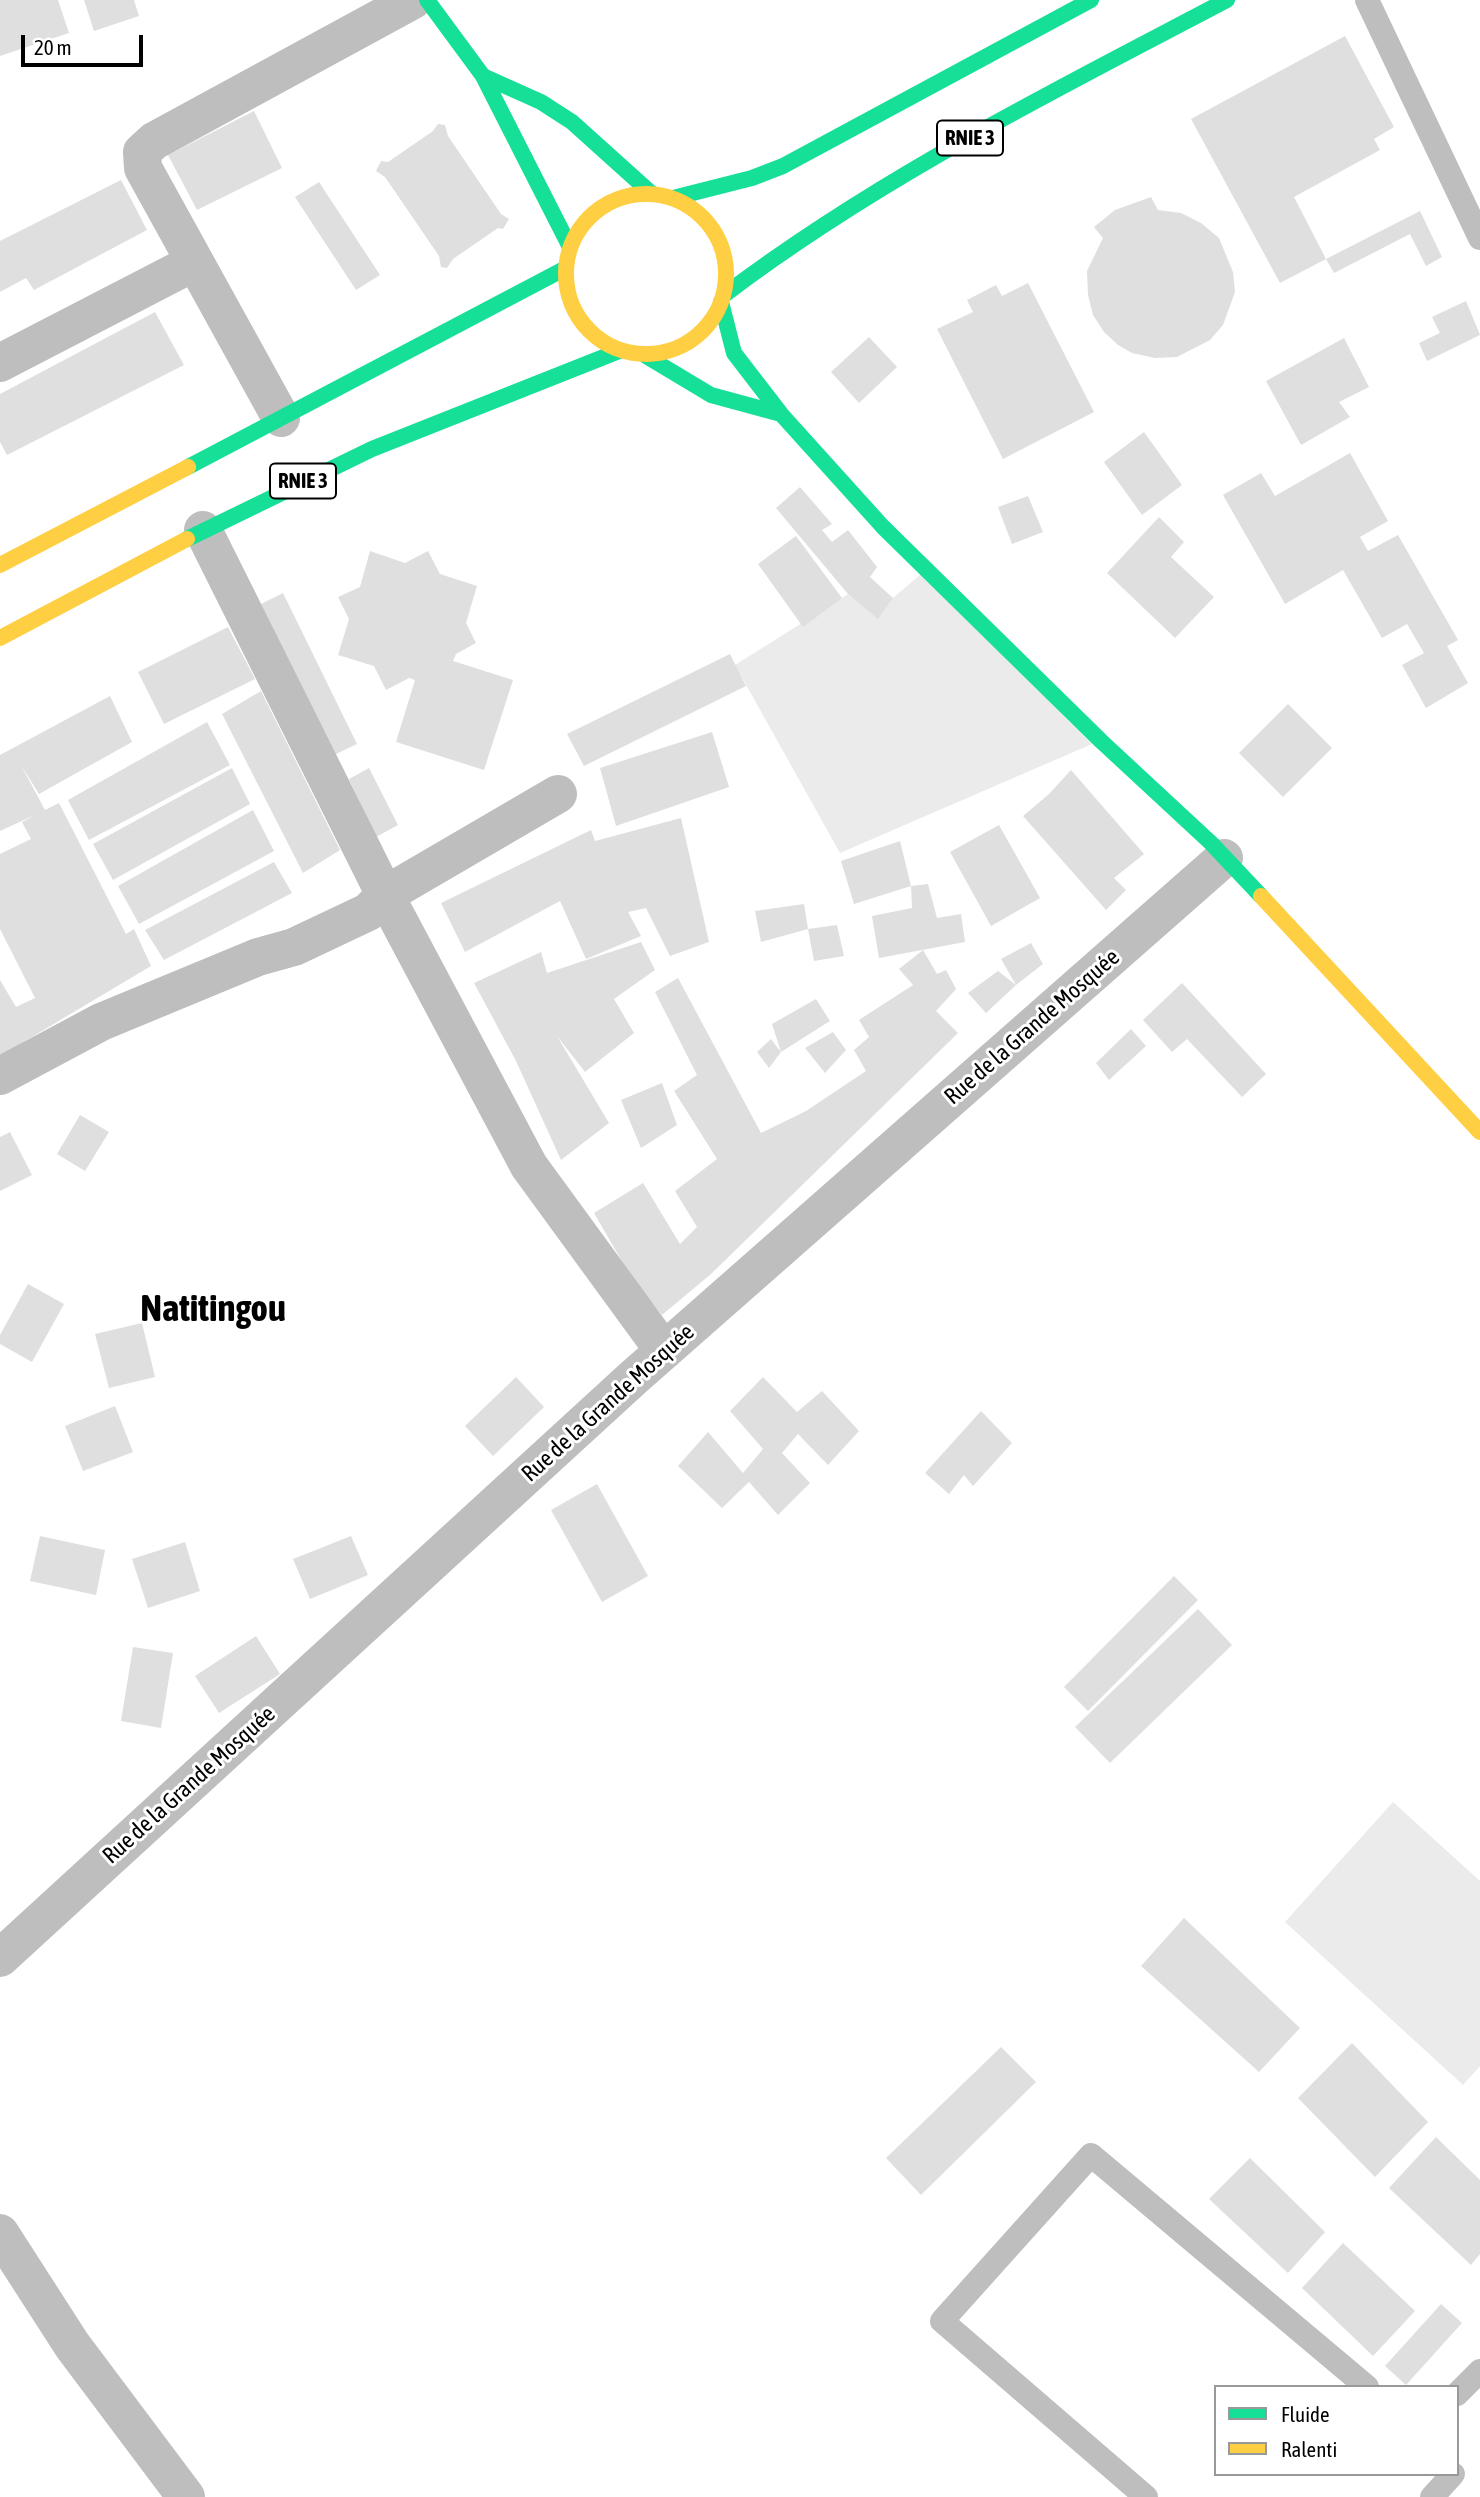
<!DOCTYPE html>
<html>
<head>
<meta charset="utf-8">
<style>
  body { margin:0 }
  #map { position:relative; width:1480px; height:2497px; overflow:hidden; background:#fff; font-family:"Asap Condensed",sans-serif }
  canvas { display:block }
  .legend { position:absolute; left:1214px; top:2385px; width:245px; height:91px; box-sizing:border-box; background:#fff; border:2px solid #999; margin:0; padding:9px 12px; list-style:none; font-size:21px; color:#000 }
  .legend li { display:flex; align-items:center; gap:14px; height:35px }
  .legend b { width:35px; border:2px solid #999 }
  .scale { position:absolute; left:21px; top:35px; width:122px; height:32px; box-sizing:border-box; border:4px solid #000; border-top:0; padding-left:9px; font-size:21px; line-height:24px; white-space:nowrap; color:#000; -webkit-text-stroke:5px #fff; paint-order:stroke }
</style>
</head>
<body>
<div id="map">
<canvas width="1480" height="2497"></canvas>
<ul class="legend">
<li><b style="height:9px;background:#16e098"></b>Fluide</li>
<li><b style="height:9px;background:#ffcf43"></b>Ralenti</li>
</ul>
<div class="scale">20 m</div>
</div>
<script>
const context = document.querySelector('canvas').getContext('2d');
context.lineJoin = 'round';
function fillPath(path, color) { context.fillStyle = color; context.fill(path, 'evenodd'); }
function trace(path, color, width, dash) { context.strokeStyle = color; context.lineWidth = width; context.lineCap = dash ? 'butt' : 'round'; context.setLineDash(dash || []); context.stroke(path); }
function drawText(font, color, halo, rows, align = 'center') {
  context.font = font + ' "Asap Condensed",sans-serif'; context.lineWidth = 6; context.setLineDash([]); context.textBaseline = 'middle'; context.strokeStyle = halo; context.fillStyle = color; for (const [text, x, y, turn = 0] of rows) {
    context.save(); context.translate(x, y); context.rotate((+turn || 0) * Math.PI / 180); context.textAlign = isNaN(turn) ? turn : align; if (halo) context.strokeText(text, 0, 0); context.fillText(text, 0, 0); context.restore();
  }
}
fillPath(new Path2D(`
  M921,574L1092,744L840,853L735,665L848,594L878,618L893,598Z
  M1393,1802L1480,1881V2066L1463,2085L1285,1922Z`), '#ebebeb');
fillPath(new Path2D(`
  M0,0H58L69,33L0,56Z
  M84,0H134L139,16L94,31Z
  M1345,36L1394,127L1374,139L1380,150L1294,197L1326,259L1280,283L1191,119Z
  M254,111L282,168L197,210L168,155Z
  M438,124L445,125L448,136L501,214L509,219L503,229L498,228L453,259L447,268L441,267L439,256L385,177L376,171L381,161L388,162L433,131Z
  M121,180L147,230L34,290L26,278L0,292V241Z
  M319,182L380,275L356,290L295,197Z
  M1151,197L1158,210L1181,213L1201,223L1219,238L1233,272L1235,292L1223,325L1210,340L1177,357L1155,358L1132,353L1118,345L1104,332L1093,315L1088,295L1087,271L1103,238L1094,227L1115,210Z
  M1420,211L1442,257L1426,266L1410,234L1334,273L1326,259Z
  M1028,283L1094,412L1003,459L937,329L973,312L967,300L996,285L1002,296Z
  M1466,301L1480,335L1427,361L1419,343L1440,333L1432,317Z
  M155,312L184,365L7,455L0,442V394Z
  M869,337L897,367L859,403L831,372Z
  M1344,338L1369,387L1339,402L1350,417L1301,445L1266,381Z
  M1144,432L1182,485L1142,515L1104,462Z
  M1350,453L1388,521L1360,537L1368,551L1398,535L1458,640L1447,646L1468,683L1426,708L1402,665L1424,653L1407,624L1382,638L1343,570L1285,604L1223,495L1261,473L1275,496Z
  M800,487L832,524L822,530L832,542L848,530L877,567L870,577L893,598L878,619L848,594L776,508Z
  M1028,496L1043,532L1012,544L998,507Z
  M1159,517L1184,542L1171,557L1214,597L1175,638L1107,573Z
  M796,536L842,598L803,627L758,564Z
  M370,551L405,563L428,551L440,574L477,586L466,623L476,643L456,654L453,661L513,680L484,770L396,742L415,680L409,678L386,690L374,666L338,655L349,619L338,597L360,587Z
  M283,593L357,744L334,755L261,604Z
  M228,627L255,679L164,724L138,672Z
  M730,654L746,686L584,766L567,734Z
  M261,691L340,850L303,873L222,714Z
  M110,696L132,742L39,794L21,765L45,810L59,803L126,934L134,929L151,966L0,1056V980L16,1007L35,998L0,929V854L31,839L22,822L37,814L0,831V755Z
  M1288,704L1332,748L1283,797L1239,753Z
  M207,722L230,765L89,840L68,800Z
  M712,732L729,787L616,826L600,768Z
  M232,768L250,804L113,880L93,844Z
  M369,768L398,825L376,837L349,779Z
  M1071,770L1144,854L1114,878L1126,890L1106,910L1023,816L1049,794Z
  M253,810L274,851L139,924L118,886Z
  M681,818L709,942L670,956L646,908L628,912L641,936L586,959L560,901L465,952L441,903L591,830L595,841Z
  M999,825L1040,898L991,926L950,852Z
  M900,841L911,886L854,904L841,861Z
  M274,862L292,893L164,960L145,930Z
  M928,884L937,918L961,914L965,942L879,958L872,916L912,908L911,886Z
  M804,904L808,929L761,942L755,911Z
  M837,925L844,956L814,961L808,929Z
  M641,942L655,970L614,999L634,1033L585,1072L557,1036L609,1123L561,1160L516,1061L474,983L541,952L547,973Z
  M1031,943L1043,964L1016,985L1001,959Z
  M923,950L937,974L946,970L956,989L936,1011L958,1033L711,1274L662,1315L631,1277L594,1213L643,1183L680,1244L697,1227L675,1191L717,1159L674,1091L697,1075L655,992L678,978L761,1133L806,1111L866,1071L854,1050L869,1037L859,1020L913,985L899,969Z
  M998,971L1016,985L986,1013L968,993Z
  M1182,983L1266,1074L1242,1097L1187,1039L1172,1052L1143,1020Z
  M816,999L830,1021L781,1052L769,1068L757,1052L771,1039L781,1052L772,1024Z
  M1131,1029L1146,1046L1109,1080L1096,1063Z
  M833,1032L846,1050L825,1073L805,1048Z
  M662,1083L677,1125L641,1148L621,1100Z
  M80,1115L109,1132L85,1171L57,1154Z
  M10,1132L32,1175L0,1191V1137Z
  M28,1284L64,1304L32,1362L0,1344V1335Z
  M142,1323L155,1377L109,1388L95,1334Z
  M516,1377L544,1407L493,1456L465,1426Z
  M763,1377L797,1412L822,1391L859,1431L828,1465L798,1434L782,1453L810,1483L778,1515L749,1482L722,1508L678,1466L708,1432L743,1473L763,1449L730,1411Z
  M115,1406L133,1452L83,1471L65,1426Z
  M981,1411L1012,1443L973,1486L964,1475L949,1494L925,1473Z
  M597,1484L648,1576L602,1602L551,1510Z
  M40,1536L105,1550L96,1595L30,1581Z
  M351,1536L368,1575L310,1599L293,1559Z
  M185,1542L200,1591L148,1608L132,1559Z
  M1174,1576L1198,1600L1088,1711L1064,1687Z
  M1198,1609L1232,1645L1110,1763L1075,1727Z
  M256,1636L280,1674L219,1713L195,1676Z
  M133,1647L173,1653L161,1728L121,1721Z
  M1184,1918L1300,2028L1259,2072L1141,1966Z
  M1352,2043L1428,2122L1375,2177L1298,2098Z
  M1001,2047L1036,2082L921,2195L886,2158Z
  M1436,2137L1480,2180V2254L1471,2265L1389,2188Z
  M1250,2158L1325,2232L1288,2273L1209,2199Z
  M1343,2243L1415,2311L1373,2356L1302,2288Z
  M1441,2304L1462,2323L1406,2385L1385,2366Z`), '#dfdfdf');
trace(new Path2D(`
  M1367,0L1480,238
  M1457,2394L1480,2371
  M1146,2497L942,2321L1091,2155L1367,2387
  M1432,2497L1453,2474`), '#bebebe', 24);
trace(new Path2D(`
  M0,363L193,263
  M281,418L143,168L142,152L154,141L413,0
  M203,530L385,895L529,1166L664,1351
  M0,1076L101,1022L258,957L294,947L368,912L385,895L558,794
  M0,1958L633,1378L1224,858
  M0,2233L72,2345L186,2497`), '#bebebe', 38);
trace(new Path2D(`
  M427,0L483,76L570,247
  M483,76L541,102L572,122L652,194
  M673,198L752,178L783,166L1091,0
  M724,295C880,177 1054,91 1227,0
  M721,302L734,353L781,414L883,527L1101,741L1211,843L1261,896
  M646,356L711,395L781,414
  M188,467L566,268
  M187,539L372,449L619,351`), '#16e098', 16);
trace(new Path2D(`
  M566 274a80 80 0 1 1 160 0a80 80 0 1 1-160 0Z
  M0,565L188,467
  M0,638L187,539
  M1261,896L1480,1132`), '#ffcf43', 16);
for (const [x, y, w] of [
  [970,138,66],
  [303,481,66]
]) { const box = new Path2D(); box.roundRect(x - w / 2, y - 17.5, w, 35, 5); context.fillStyle = '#fff'; context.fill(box); trace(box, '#000', 2); }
drawText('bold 21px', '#000', null, [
  ["RNIE 3",970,138],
  ["RNIE 3",303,481]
]);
drawText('23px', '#000', '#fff', [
  ["Rue de la Grande Mosquée",1032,1027,-41],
  ["Rue de la Grande Mosquée",608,1403,-42],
  ["Rue de la Grande Mosquée",189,1785,-42]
]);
drawText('bold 37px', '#000', '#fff', [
  ["Natitingou",213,1309]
]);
</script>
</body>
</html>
